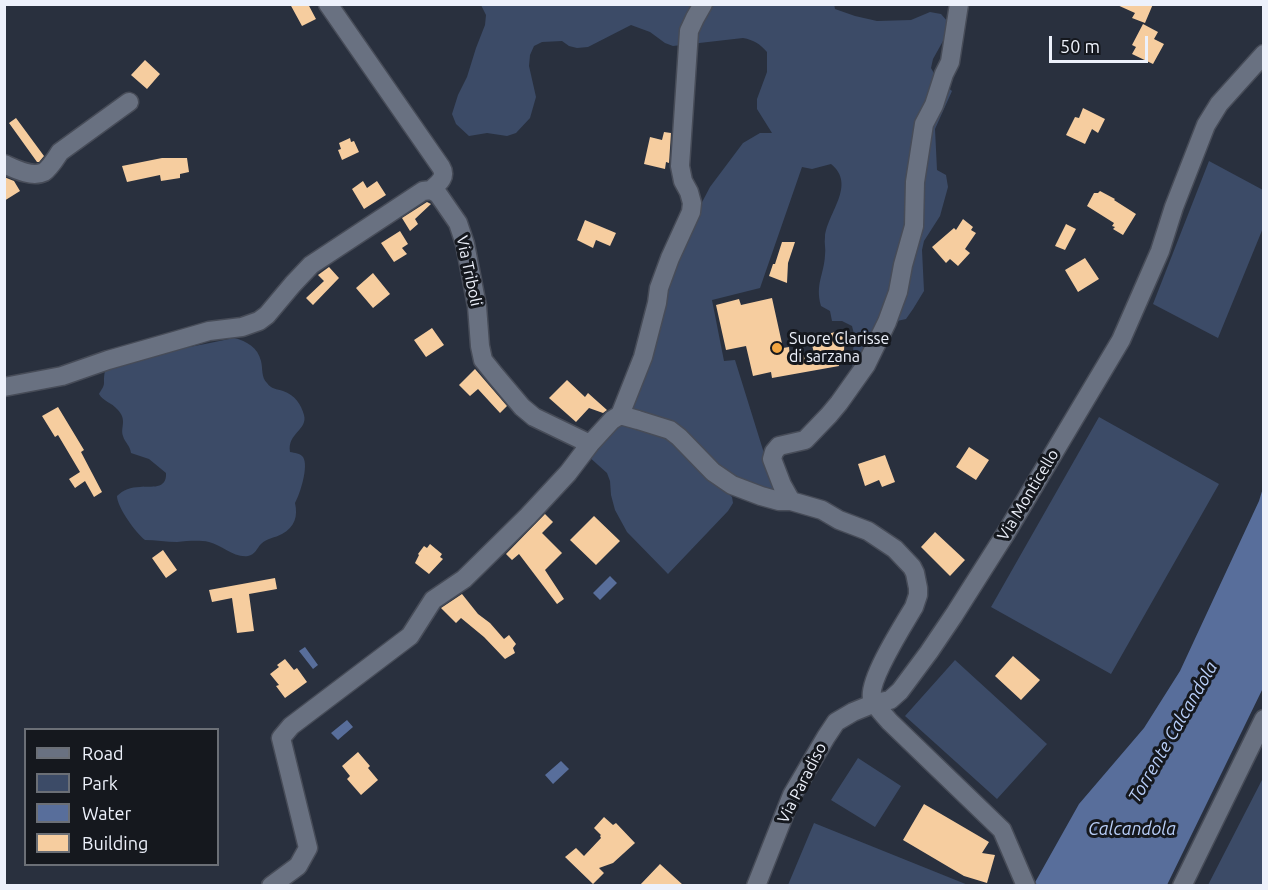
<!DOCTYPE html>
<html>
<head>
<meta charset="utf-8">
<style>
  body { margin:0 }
  #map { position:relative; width:1268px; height:890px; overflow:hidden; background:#29303e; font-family:Ubuntu,sans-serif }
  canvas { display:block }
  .frame { position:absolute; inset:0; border:6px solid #edf1fb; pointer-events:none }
  .legend { position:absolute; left:24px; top:728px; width:195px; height:138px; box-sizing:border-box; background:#15181e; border:2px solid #6b6f76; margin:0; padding:8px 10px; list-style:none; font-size:18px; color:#edf1fb }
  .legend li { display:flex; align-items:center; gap:12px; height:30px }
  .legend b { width:30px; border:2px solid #6b6f76 }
  .scale { position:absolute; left:1049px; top:36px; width:99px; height:27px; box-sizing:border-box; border:3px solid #edf1fb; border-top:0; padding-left:8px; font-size:18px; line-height:21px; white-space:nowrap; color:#edf1fb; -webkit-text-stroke:4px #15181e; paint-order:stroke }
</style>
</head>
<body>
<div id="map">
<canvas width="1268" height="890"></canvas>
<div class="frame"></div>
<ul class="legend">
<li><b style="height:8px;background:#697181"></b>Road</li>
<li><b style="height:16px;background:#3c4b67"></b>Park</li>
<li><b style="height:16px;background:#586e9b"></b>Water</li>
<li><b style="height:16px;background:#f6cd9f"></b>Building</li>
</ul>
<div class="scale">50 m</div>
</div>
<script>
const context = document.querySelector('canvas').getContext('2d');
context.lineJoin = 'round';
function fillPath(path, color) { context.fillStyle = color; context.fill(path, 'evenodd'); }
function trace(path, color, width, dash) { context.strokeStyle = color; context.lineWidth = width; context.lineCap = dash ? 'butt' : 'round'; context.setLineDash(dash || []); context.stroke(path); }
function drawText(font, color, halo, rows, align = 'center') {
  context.font = font + ' Ubuntu,sans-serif'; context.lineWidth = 6; context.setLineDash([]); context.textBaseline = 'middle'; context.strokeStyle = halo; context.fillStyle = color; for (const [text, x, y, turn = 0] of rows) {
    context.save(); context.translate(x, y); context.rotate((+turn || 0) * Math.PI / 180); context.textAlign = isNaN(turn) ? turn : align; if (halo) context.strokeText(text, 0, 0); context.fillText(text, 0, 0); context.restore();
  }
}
fillPath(new Path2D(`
  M834,4L835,9L855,16L877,21L911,20L930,12L941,14L948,22V32L933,59L931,68L936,77L952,91L935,129L937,170L946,175L948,187L940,216L924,241L922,250L924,291L913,309L906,319L879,325L852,374L854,334L852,326L842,321H832L830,311L821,306C815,284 824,275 825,255C826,249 824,243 825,237C827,213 857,185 831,164L812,169L802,167L760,288L712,300L724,361L735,360L777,495L744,486L631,413L663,288L699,208L710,187L743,143L760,133H772L757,109V99L767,72V52C760,44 754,40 743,38L673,46L665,43L650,32L631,25L588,47L577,48L569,46L562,41L542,42L534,46L530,55L529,66L536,97L530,118L516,133L507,136L487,133L469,136L456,124L452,114L458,95L467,77L476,48L485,25L486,15L481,5Z
  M1209,161L1263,190V228L1218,338L1153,304Z
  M234,338C247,341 258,348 261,361C263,369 261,377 267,383C271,389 277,389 283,391C295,395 301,404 304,415C308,430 287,433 290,452C295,453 300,453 303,457C309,466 300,494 295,503C298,516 295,527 282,534C275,538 267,538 261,544C257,548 255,555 248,556C234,558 222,545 209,542C199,540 188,541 177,542C167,542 155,540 145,540C136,533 117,507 117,496C123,490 131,487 140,487C151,486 167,490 166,473L149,459L131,453C130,445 125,443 123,436C120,427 128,420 117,409C112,403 103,401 99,394C101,390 104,387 104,383C104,376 104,373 107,366L164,354L184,348L205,344Z
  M1099,417L1219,484L1111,674L991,607Z
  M617,422L669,436L732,497L733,503L728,511L668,574L627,532L615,510L611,495L610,481L607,473L588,456Z
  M955,660L1047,744L997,799L905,716Z
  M858,758L901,786L875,827L831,800Z
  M1263,778V885H1208Z
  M814,823L968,885H788Z`), '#3c4b67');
fillPath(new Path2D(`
  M1263,488V688L1167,885L1033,886L1079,804L1144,728L1180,671L1259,501Z
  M610,576L617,583L600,600L593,593Z
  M305,647L318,665L313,669L299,651Z
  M347,720L353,727L338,740L331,733Z
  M561,761L569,769L553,784L545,775Z`), '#586e9b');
fillPath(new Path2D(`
  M290,4H308L316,19L302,26Z
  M1115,4H1153L1145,23L1132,18L1135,13Z
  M1143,24L1158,32L1154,39L1164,44L1153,64L1132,54L1136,47L1132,45Z
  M145,60L160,74L147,89L131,75Z
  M1083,108L1105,119L1098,133L1092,129L1085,144L1066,135L1075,117L1079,118Z
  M16,118L44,156L39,162H37L9,123Z
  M664,132L671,133L669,163L666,162L665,169L644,164L650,137L662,140Z
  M350,138L351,142L354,141L359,152L342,160L338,150L341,149L339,143Z
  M162,158H187L189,172L180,174V178L161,181L160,175L127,182L122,166Z
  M4,177L14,181L20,191L4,201Z
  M363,181L367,188L377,181L386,195L364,209L352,189Z
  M1100,191L1115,199L1114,200L1136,214L1123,235L1113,229L1115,227L1112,226L1114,223L1087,206L1094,193H1098Z
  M427,202L431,204L415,219L418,224L410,231L402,218Z
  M963,219L973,227L971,230L976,233L965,249L970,253L958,266L950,259L946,263L932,247L954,228L956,230Z
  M585,220L616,233L610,246L596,240L593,248L577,240Z
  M1066,224L1076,229L1065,250L1055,246Z
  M400,231L408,244L402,248L407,254L394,262L381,243Z
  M782,242H795L788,263L787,283L769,276L773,264H775Z
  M1085,258L1099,279L1078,292L1065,270Z
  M329,267L339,278L313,305L306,298L324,281L318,275Z
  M373,273L390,294L373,308L356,288Z
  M772,298L783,348L789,347L790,358L814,353L812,345L831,341V333L845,330L844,351L837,353L839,366L772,378L771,372L753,376L746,346L726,350L716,305L739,299L741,305Z
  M432,328L444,345L426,357L414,340Z
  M475,369L507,406L500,413L478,389L470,396L459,385Z
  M567,380L585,397L588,393L607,410L603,413L589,408L576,422L549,398Z
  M58,407L84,450L81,452L102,492L94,497L85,481L75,488L69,479L80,472L58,435L55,437L42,416Z
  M969,447L989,460L976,480L956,467Z
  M885,455L895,482L882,487L879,480L865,486L858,464Z
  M545,514L553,522L542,533L562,553L545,570L564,599L557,604L519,554L512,560L506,554Z
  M594,516L620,541L596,565L570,540Z
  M935,532L965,560L950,576L921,547Z
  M430,544L442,554L440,557L443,559L429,574L415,563L419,555L418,554L424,546L427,548Z
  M163,550L177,570L166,578L152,558Z
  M275,578L277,589L249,594L254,631L237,633L232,598L212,602L209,590Z
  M462,594L478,614L490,623L504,639L509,635L516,644L513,648L515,653L505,659L484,637L461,618L456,623L441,608Z
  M1013,656L1040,680L1021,700L995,676Z
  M285,659L294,670L297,668L307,682L285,698L276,686L279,685L270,674L279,667L277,665Z
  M358,752L370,766L368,768L378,780L361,795L347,779L350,776L342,766Z
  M924,804L989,842L982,853L995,855L987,883L964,876L903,840Z
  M604,817L613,825L616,823L635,843L613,863L599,868L604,873L593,884L565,857L576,848L584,856L601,838L600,836L601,835L594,828Z
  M660,864L683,885H640Z`), '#f6cd9f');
const minor = new Path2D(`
  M328,4L441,167C447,177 439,183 431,190
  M4,164C15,169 32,178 44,172C50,168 56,158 60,152L129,102
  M4,387L62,376L108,360L178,340L209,331L242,327L259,321L267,315L293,284L311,265L423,191L431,190L438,194L458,223L465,244L477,306L480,346L483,360L495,375L522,407L534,417L590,444L612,420L620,415L638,420L670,430L679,437L713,472L732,485L761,496L779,501H791L822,510L839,520L868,531L895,549L912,567L915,573L918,588V595L914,607C904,624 868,680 872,698C875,706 883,714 889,721L1002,830L1026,886
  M620,415L643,357L657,303L659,288L670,258L691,212L692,203L689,192L683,181L680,166L689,31L695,18L703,4
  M791,501L782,485L772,459L774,452L779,446L805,440L829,415L839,403L866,365L887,322L898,292L903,265L914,226L915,182L924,124L934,105L944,74L950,62L959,4
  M271,886L298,866L308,848L281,738L291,726L410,636L433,600L464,579L528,516L568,473L590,444
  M756,886L792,795L826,737L836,722L853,712L875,703L890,700L900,691L929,652L954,615L1006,533L1121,340L1160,251L1174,207L1206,125L1219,104L1264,54
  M1182,886L1264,719`);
trace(minor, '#474c58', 21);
trace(minor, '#697181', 18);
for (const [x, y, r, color] of [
  [777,348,6,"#f2a541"]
]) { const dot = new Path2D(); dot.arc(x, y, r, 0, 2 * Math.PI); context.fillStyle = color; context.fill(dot); trace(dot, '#15181e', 2); }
drawText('16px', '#edf1fb', '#15181e', [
  ["Via Triboli",469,271,78],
  ["Via Monticello",1028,495,-59],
  ["Via Paradiso",802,783,-63]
]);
drawText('16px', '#edf1fb', '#15181e', [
  ["Suore Clarisse",789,339],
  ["di sarzana",789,357]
], 'left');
drawText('italic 18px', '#b9cff9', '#15181e', [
  ["Torrente Calcandola",1173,732,-60],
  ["Calcandola",1132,829]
]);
</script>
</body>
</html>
